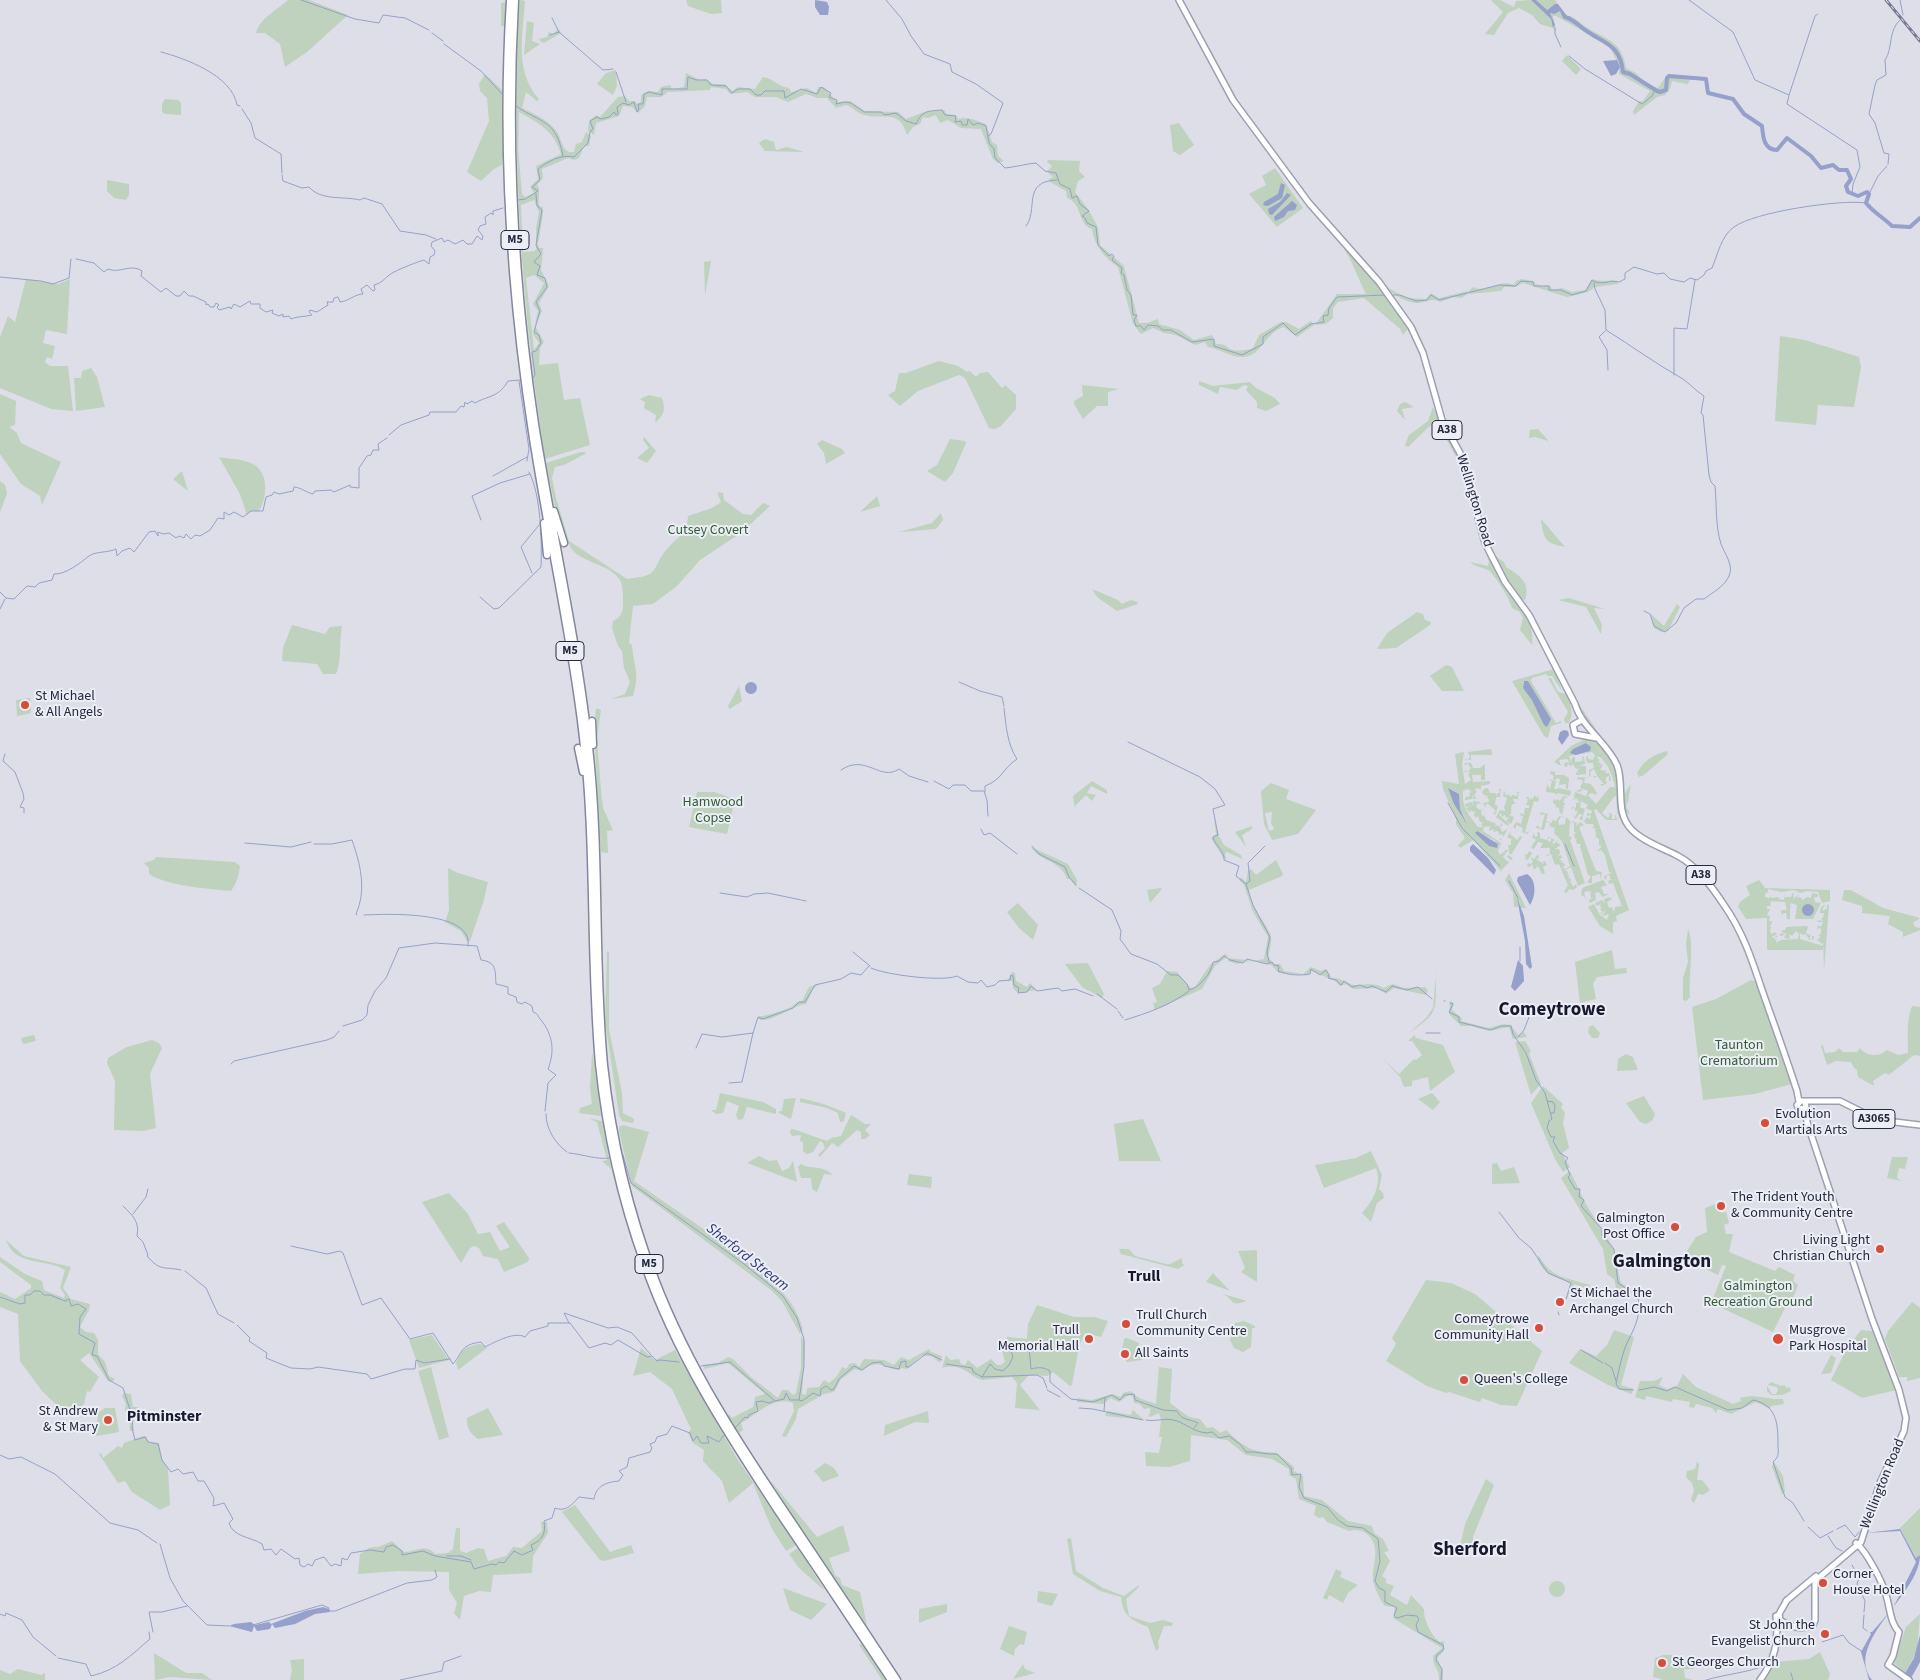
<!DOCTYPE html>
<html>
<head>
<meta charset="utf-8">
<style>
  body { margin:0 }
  canvas { display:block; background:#dddee8 }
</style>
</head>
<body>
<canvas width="1920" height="1680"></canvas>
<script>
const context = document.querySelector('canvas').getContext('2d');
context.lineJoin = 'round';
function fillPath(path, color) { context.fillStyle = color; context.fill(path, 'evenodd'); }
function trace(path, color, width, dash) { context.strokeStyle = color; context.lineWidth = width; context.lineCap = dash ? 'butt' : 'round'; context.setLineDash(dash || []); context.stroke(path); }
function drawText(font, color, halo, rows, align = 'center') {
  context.font = font + ' "Source Sans 3",sans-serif'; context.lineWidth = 4; context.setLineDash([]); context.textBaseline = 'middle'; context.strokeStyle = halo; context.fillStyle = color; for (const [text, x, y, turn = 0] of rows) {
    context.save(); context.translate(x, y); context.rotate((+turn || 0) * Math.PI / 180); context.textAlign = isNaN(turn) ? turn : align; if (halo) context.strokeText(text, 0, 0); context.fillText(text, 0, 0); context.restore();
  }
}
fillPath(new Path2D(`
  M288,0H309L348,15L307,52L285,67L280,44L265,33H256C258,20 278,9 288,0Z
  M520,0L525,1C523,34 514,71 539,99L537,101L526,92L522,108C534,114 549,120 557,132C562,139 561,148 569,152H574L576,144L582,142L586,132L591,136L589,146H584L579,158L574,160L568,158L542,169L543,178L537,185L539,188V205L543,208V213L538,245L539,248H543L541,270L549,286L539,303L542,311L535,326L544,342L540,348L539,365L558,363L564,400L580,398L590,445L545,459C525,326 514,198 517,64C517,49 513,12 520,0ZM519,112C539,123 554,131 561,154L536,166L538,179L530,187L534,193L525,197L522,194L518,148ZM534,200L539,212L536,228V249L535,251L523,252L521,205ZM534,275L544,283L533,304L538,311L533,334L539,343L534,350L526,278Z
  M686,0H721L722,13L711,14L688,6Z
  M1491,0H1500L1514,7L1516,1L1531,0L1551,19L1553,28L1540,24L1532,15L1519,8L1508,13L1494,35L1485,34L1503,12Z
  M1536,0H1555L1558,4H1555L1546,10Z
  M507,2L506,27L501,26V3Z
  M1560,11L1565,19H1569L1570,16C1577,19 1580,23 1586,27C1607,40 1622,41 1626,68L1636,73L1646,84L1658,88L1667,75L1687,79L1690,81L1687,84L1672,81L1670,89L1665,95L1657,97L1634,115L1633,111L1639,101H1643L1650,91L1619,74V65L1609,46L1556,16H1553L1556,30L1554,31L1552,18L1549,14Z
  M527,21L534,23L532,41L540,44L524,55Z
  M558,29L561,33L544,43L540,41L539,39L547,37L549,32L553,34Z
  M1567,55L1581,69L1576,75L1562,61Z
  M616,70L617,86L613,95L597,84L606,73Z
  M686,73L700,80L706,79L713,84H725L732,91L738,87L755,89L763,77C773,78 778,87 789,88L791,92L807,88L816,93L818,87H824L837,102L850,101L865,111L898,112L906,119L927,111L944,110L947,114L955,115L958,119C966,116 977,121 986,124L992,142L997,145L998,156L1004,161L998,163L993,159L981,129L961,128L948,120L940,123L936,115L928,118L923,117L920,124L913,127L907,135C899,108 884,120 864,115C857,113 853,107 846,105L836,108L827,98H818L806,94L788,102L776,97H755L747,92L730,94L726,89L711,87L710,90L668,92L661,97H647L645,106L638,113L632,107L623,106L619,116L596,123L594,135L588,131L589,121L596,115L600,117L618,97L625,96L629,101H635L637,104L641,102V95L648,91L658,92L661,87L670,85L672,89L684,87Z
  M485,74L502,90L503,155L502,165L494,169L481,181L467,172L489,121L487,98L480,91L479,84Z
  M165,99L178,100L181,103V115L165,114L162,112V104Z
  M1179,123L1194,145L1180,155L1173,151L1170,125Z
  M765,139L774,142L776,150L787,147L804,152L765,151L759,143Z
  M1048,160L1080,161L1079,171L1085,177L1078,181L1075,192L1088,209L1098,227L1100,245L1124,266L1139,323H1147L1158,319L1159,324L1180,330L1194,340L1212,335L1216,344C1224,344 1225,345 1230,349C1233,352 1250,350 1253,348L1259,335L1281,322H1286L1299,329L1311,321L1314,325L1297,337L1284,327C1264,333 1262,357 1242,357C1230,357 1220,349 1208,347L1205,342L1195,345L1176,335L1164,333L1153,328L1141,334L1133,324L1118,267C1104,257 1095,247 1092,229C1077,224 1083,204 1067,198L1066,191L1050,182L1049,179L1053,177L1047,172L1052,166L1047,162Z
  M1275,168L1303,208L1277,227L1249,194L1266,185L1262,176Z
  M107,180L129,184V195L126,200L114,198L107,191Z
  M1343,247L1388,297L1409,328L1403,335L1400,329L1364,298L1338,302L1333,308V318L1326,324L1315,325L1337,294H1366C1357,277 1353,262 1343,247Z
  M711,261L705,296L704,262Z
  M26,279L58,284L70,279L67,334L46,330L43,343L55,346L52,359L47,357L45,362L50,366H68L73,411L51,409L0,388V337L8,316L15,322Z
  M1521,279L1534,281L1535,284L1543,286L1549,285L1553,290L1562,288L1572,292L1585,290L1592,279C1599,282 1609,280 1617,281L1618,284L1595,287L1588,292L1567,297L1523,283L1515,287H1504L1501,291L1469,294V291L1473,287C1486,294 1500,278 1514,285L1516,281Z
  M1388,288L1407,298L1426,299L1431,293L1439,298L1468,291V294L1461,298L1454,297L1440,302C1431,297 1427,303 1417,303C1406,302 1394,296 1388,288Z
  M1780,336L1805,340L1859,357L1861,367L1854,407L1818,405L1816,425L1775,421Z
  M939,361L958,366L967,372L970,371L976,377L980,373L988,372L1002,388L1005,385L1016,395V409L1001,426L995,429L989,428L965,378L959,375L918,391L900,406L888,395L895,391L899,373H906Z
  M91,368L97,377L105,407L76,411L74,378H81L82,371Z
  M1199,381L1213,386L1250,382L1256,388L1275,398L1280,404L1266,411L1257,408V402L1246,390L1248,386L1244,385L1237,390L1220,387L1218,394L1199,385Z
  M1082,385L1119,389L1108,392V406H1097L1083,419L1074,404V401L1083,396Z
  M0,394L16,401L15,425L9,427L17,433L21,443L61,462L42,505L40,496L21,484L0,454Z
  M649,395L662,398C666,411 664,414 655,423L656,415L644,408L645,402L640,399Z
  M1405,402L1414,407L1402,409L1405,420L1397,411L1400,404Z
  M1433,407L1457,452L1456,457L1448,442L1432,424L1408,447L1405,445L1409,435L1428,421Z
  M1538,429L1547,439L1548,441L1535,437L1529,438L1530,430Z
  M644,437L656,451L647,463L637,458L649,448L643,440Z
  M950,439L965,441L966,443L953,473L945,482L927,471L937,465Z
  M822,440L842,449L845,453L826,464L824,453L817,444Z
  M581,452H585V454L564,465L555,467L552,478L556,498L569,541L627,579C634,578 644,577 650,574C657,569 658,560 663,554C673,540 687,535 688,516L712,508L721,502L717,492L723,493L724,500L743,514L751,515L763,503L770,506L741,533L700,560L677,586L653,604L633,606L629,643L632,645C634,668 640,673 633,696L611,699L625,694L630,682L624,668L622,651L618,646L612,628L613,621C621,618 624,610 623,602C623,596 623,588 621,582C613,563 572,562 569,543L566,544L554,503L546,463Z
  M219,457C229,459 242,459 251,463C269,471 268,496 259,511H251L247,515L240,494Z
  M182,471L188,491L173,479Z
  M0,481L5,485L7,494L0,512Z
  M877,496L880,506L860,512Z
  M941,513L943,520L936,529L899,532L932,523Z
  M1541,520H1542L1565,547C1545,543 1544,540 1541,520Z
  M1491,549L1498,558L1504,562L1506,567C1519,575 1531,582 1525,600C1512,596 1493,562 1491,549Z
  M1486,553H1488C1493,563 1497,575 1504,585C1517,605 1536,621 1532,645L1520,630L1523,618L1520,612L1512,608C1511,601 1494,573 1488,570C1481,567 1476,567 1470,562L1488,566L1489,562Z
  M1092,589L1118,600L1122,604L1131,600L1137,602L1138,604L1117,611L1097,597Z
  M1569,598L1605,609L1594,608L1602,625L1601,634L1586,607L1558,600Z
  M1677,604L1680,607L1668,631L1661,632L1654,628L1651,614L1664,626Z
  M1417,612L1423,614L1425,620L1431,622L1430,625L1396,648L1377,649L1387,633Z
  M292,625L325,634L330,627L342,626C339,642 342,659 336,674H323L317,664L282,661L283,648Z
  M1446,665L1452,667L1464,691H1442L1430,676Z
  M1554,669L1562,691L1552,676H1547L1546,674L1532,678L1531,681L1556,723L1561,721V723L1551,726L1548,738L1544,736L1512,681ZM1528,681L1551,719L1523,688V682Z
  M1548,678H1551L1558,692L1566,694C1571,703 1574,713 1569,723H1565L1564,719L1568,712Z
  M739,686L742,701L730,709L728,706Z
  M1570,691L1608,747L1587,721L1582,718Z
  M30,698L31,713L17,716L16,700Z
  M596,708L601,710L597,739L601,790L603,808L613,830L607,831L608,853L601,852L594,730Z
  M1587,738C1594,739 1598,744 1603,749C1624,771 1613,791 1622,817L1619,818L1617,812L1616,796L1614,797L1602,813L1608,818L1610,815L1608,813L1612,814V819H1615V814L1617,820H1606L1596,809L1594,810L1629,910L1616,916L1617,921L1613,922V934L1600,926L1588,907L1594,904L1600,915L1607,920L1609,914L1602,916L1606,910L1601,914L1600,913L1603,912L1600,909L1604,907L1601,908L1600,905L1602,903L1597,906L1595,903L1602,900L1605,903L1604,899L1610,897L1612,899L1607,902L1609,908L1612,907L1614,912L1615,907L1622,906L1613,883L1609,884L1608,881L1612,879H1610V875L1606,876L1607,880L1604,878V876L1612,873L1609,872L1605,855L1601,850L1597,851L1602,846L1599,845V839L1596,837L1593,840L1596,836L1595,828H1591L1594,827L1593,824H1586L1584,821L1587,817L1590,819L1591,815L1587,816V813L1591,814L1592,811L1585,808L1582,821L1579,818L1583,815L1579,814L1576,819L1571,814L1575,817L1578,811H1575V808L1571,809L1572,807L1576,808V803L1580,802L1576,799L1573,800L1574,798L1581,801L1580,807L1585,809L1588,805L1574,797L1575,792L1586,796L1588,791L1583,789L1580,792L1575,791L1582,789L1580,787L1583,782L1581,779L1577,780L1578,777L1590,778H1585L1584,783L1591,784L1597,793L1600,791L1595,795L1592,793L1588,795L1596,804L1610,787H1615C1613,776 1607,761 1598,756L1597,758L1600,760L1596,763L1599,762L1601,764L1598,766L1603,764L1600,770L1607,771L1604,773H1609L1611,780L1609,781V776L1606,777V780L1604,777L1607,783L1602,786L1600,784H1604L1597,776L1594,778L1593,776H1597L1594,769L1590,772L1591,777L1589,775V770L1594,768L1593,763H1587L1586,757L1588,756V759L1593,760L1595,755L1592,752L1569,756L1571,763L1572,757H1575V762L1583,761L1582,757H1584L1585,764L1579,766H1586V774L1576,775V772L1579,773L1577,771L1579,768L1576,769L1573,764L1571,766L1568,764L1567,767L1564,766L1565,762L1570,763L1567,759L1559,760L1561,766L1554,762L1571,746ZM1588,743V752L1576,755L1573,749Z
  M1491,749L1493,758L1492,755H1471V760H1465V759L1468,760L1470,757L1468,752Z
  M1667,751L1668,754L1644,775L1639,777L1637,773C1644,760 1653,755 1667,751Z
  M1464,752L1462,765L1465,784L1471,780L1468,774L1470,772H1465L1464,770L1468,772L1471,768L1468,764L1464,765L1465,763H1471L1473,768H1480L1485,764V780H1490H1481V775H1472L1473,782L1490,781V784L1481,786V790L1478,788L1474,790L1477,791L1474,796L1477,799H1473L1472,793V799L1465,800V797L1471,796L1469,795L1471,791L1468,789L1463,791C1462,808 1468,814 1478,827H1483L1481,824L1483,822H1480L1478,816L1476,818L1474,815L1475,812L1471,811L1468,813V812L1473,809L1468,811L1466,808L1472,805L1466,807L1465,804L1472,802L1474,808L1473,801L1480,802L1481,804L1477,803L1476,807L1480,810L1483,809L1481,811L1482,816L1484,815L1486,820L1492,822L1491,824L1493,822L1496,824L1495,827L1497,825L1500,827L1501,823L1503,825L1500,827L1502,832L1508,829L1501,840H1499L1503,837L1502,834L1499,835L1498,831L1493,832L1494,829L1489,831L1490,826L1484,827L1483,831L1501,843L1498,851L1500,855L1503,852L1505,854L1504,851L1509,849L1508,845H1511V840H1513L1507,837L1511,831L1510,834L1517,840L1520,836L1522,837L1511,855L1509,853V849L1503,857L1508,862L1511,860L1507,857L1508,855L1513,858L1501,871L1473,840L1460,848L1458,845L1465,838L1456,824V819L1443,789L1442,781L1459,784L1455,754ZM1449,788L1459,794L1460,809L1468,823L1454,804ZM1475,831L1494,840L1499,846H1489Z
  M1552,767L1551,771L1555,772V775H1564L1569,778L1568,789L1572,790L1566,789V784L1559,785L1560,779L1556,778V780L1549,778L1553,779L1554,776L1550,774Z
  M1548,779L1556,781L1554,789H1558L1559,786V788L1571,791L1570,796L1558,793L1556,795L1555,793L1546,792L1547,784L1550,789L1552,781Z
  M1092,781L1107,790V794L1091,786L1087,793L1096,795L1092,801L1086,795L1075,806V811L1073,796Z
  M1271,783L1289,790L1286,799L1316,810L1298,834L1272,840L1264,824L1261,791ZM1272,812L1271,823L1274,829L1269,831L1265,813Z
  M1631,784L1628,802L1626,806L1630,814L1623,812V796Z
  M1488,788L1490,793H1495L1497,796V793H1500L1499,789H1501L1500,797H1496L1495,805L1498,806L1495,815L1493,813L1496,811L1487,803L1485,807L1483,803L1489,802L1488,797L1484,799L1488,796L1484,795L1482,792L1484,789Z
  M1504,790L1506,796L1508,794L1511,797L1512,795L1518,796L1517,792H1519L1518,799H1513L1515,804H1512L1511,809L1513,811L1511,810V814L1509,815L1514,817L1511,824L1506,821L1509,818L1507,817L1505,819L1506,816L1504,815L1502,817L1501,813L1499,815L1509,824L1508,826L1496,817L1500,810L1506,811L1504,808L1507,798L1503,796Z
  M697,792H714L735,799L727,834L689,827Z
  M1535,795L1536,797L1538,798L1537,795L1539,797L1538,802L1534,801L1526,828L1525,833L1530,831L1527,834L1522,832L1523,828L1516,825V829L1513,827L1516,822L1521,824L1523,816L1520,815L1521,813L1524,815L1525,808H1529V805H1526L1528,800L1526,797H1529V800L1532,798V800Z
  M1563,796L1568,797L1563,799L1565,800L1562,802L1565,803L1564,806H1561L1564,807L1562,813L1565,815L1560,813L1559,808L1556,807L1555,810L1556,805L1553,803L1554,798L1556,801L1557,799L1560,801Z
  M1541,812L1548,814L1546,821L1552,823L1553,817V820L1556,821L1559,816L1565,817H1561L1558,821L1559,825L1565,824L1566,817L1570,821L1569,836L1572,838L1570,840L1585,883L1578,886L1571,867L1564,871H1567L1568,873L1565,875L1568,874L1569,877L1567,879L1570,878L1571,881L1568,883L1571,882L1573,887L1576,884L1577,887L1573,890L1569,889L1567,893L1564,892L1568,885L1559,864L1555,865L1551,854L1547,856L1546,855L1550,854V848H1540L1543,843L1538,842L1534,849L1531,848L1533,845L1531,843L1533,844L1536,840L1532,837L1534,833L1535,837L1538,836L1537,832L1540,833V838L1547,840L1548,837H1550L1547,840L1551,842V838L1555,840L1552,842L1554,844L1558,840L1557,843L1561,845L1555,849H1559L1560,853L1558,856L1561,855L1562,858L1559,859L1563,862L1561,863H1564L1565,866L1562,867L1566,869L1570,866L1562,841L1554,833L1555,827L1554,828L1550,826L1549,829L1550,823L1546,822L1544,830L1536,828L1537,825L1541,829L1545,814L1540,815Z
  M1214,818L1219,836L1224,845L1241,855L1242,859L1227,852L1225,853L1226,859H1224L1211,838L1216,834Z
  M1573,821L1577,823L1576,827L1580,822L1584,825L1579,827L1596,871L1602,872L1600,880V874L1592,876V883H1587L1591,876L1588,875L1580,846L1581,844H1577L1576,840H1578L1575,839L1574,834L1577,833L1574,832V823H1576L1572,822L1570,825L1571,822Z
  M1252,826V829L1242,835L1246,847L1235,832Z
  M1031,847L1068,864L1077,880L1076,887L1070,879H1067C1061,860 1040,862 1031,847Z
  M1529,851L1532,853L1530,857L1534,859L1538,854L1539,858L1536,859L1544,864L1543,861H1545L1547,865L1543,867L1545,873L1542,874L1538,866L1534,870L1532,864L1530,867L1527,866L1528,863L1531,864L1533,861L1530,857L1527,860L1525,859L1526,856L1524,854L1527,855Z
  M156,857L235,862L240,866C239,875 236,884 231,891C210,889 167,886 149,874V868L144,863L154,860Z
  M1276,860L1283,874L1282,876L1249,890C1249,908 1267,922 1271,937C1272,943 1269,952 1268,957L1274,964H1280L1284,971L1303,974L1311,967L1321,971L1326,969L1332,978C1341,977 1350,985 1355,985C1363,985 1377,982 1383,988L1393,984L1404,988L1425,987L1428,990L1426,995L1394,988L1386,994L1378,988L1353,989L1346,984L1340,986L1335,981L1311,971L1308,975L1279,973L1271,965L1261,962L1249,961L1237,964L1228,961L1229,958L1254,961L1264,959L1268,937L1253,912L1244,885L1239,880L1241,877L1246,882L1248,871L1251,869L1256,875Z
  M448,868L458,873L488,882L483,903L470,941H467L461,931L445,922L449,910Z
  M1509,873L1526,908H1520L1519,901L1518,907H1514L1513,893L1505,880Z
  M1603,880L1607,885L1601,887L1604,894H1609L1602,897L1599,892L1595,893L1596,900L1590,903L1589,900L1594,897L1591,898L1590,893L1592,892L1586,891L1584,893L1588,904L1585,897L1581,895L1582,888Z
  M1759,880L1765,888L1830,890V901L1822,903L1818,892L1807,891L1800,893L1794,890L1781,892L1768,889V892L1765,894V897L1770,898L1771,894V898L1779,897V899L1784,900C1785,898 1784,896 1785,894V897H1791L1793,892L1794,899L1798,894L1797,898L1800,897L1803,900L1807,897L1811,898L1812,893L1818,894V897H1814L1815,902L1821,903L1813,919H1795L1797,905L1791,903L1790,905L1794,908L1790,906V919H1794H1787L1786,913H1783L1782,916L1781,910H1787L1785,902L1771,901L1770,906H1767V909H1770L1767,915L1770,916L1769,921H1772L1771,925H1769L1771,927L1770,932L1772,934L1775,932L1777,935L1772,936L1773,938L1777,936L1778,937L1774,938L1775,940L1777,939L1776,943L1781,940L1798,939L1799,934L1796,931L1792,936L1789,934L1790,939L1784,938L1787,932L1782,936H1780V934L1785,933L1780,931L1785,930L1786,927L1806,926L1808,927L1806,933L1811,936L1809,938L1812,940V936H1814V939L1809,940L1806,934L1803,935L1800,933V939L1823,946L1824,950H1767V918L1746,919L1738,907L1740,902L1750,895L1746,886Z
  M1160,888L1162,889L1150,903L1147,890Z
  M1844,890H1851L1883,908L1920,918L1913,923L1915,927L1920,928V930L1903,937V932L1888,924L1890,916L1862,913V906L1842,900Z
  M1018,903L1038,925L1033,940L1019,928L1007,912Z
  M1827,904L1829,906L1824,970L1823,941L1822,944L1816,939L1820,940L1818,938L1821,937L1818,935L1821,934V928L1817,929L1818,925L1821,927L1823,922H1818L1817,920L1823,921L1821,918H1823L1824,913H1820C1820,909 1821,906 1825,905L1822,910L1827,909Z
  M1688,929C1695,944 1688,979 1690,997L1686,1001L1683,1000V978L1688,962L1686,944Z
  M1612,950L1615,969L1626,968L1627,973L1597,977L1593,984L1596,999L1580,1003L1575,962Z
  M607,951L609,952V1029L622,1093L623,1113L634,1119L633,1123L622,1121L619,1115L605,1020Z
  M1225,954L1228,956L1215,966L1202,989L1155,1010L1153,1003L1157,1002L1152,988L1160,984L1167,971L1177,972L1191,988L1195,987L1210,965Z
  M1088,963L1104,994L1102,998L1082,987L1065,964Z
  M1437,966C1437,970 1436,976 1436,981C1436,1016 1436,1013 1408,1034L1427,1017L1433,1008Z
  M1012,972L1015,973L1016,981L1027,987L1030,983L1037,990L1018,993L1013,988L1012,981H1007Z
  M1751,980L1757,982L1792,1084L1755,1094L1703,1100L1692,1007L1716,999Z
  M820,983L813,989L806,1004C793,1005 771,1024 758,1019L759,1016C764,1017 781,1011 787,1009C794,1007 795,1001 802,1001L809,987Z
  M1450,1001L1454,1003L1452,1010L1462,1018L1461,1021L1488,1028L1504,1024L1511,1025L1518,1035L1524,1032L1527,1037L1513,1039L1509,1027L1489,1031L1471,1026H1461L1449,1014Z
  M1912,1006L1920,1007V1056L1914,1055L1889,1075L1885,1073L1873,1081L1874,1086L1858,1077L1857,1070L1854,1068L1851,1062L1836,1061L1827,1065L1821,1046L1823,1045L1825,1053L1835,1052L1839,1048L1843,1052H1857L1860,1048C1866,1057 1880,1057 1887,1050L1898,1055L1908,1053C1908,1037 1906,1022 1912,1006Z
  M1593,1025L1600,1033L1598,1038H1592L1588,1032L1589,1027Z
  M34,1035L36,1041L23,1044L21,1038Z
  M1414,1035L1416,1038L1443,1045L1455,1072L1430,1091L1428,1077L1412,1081V1086L1404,1087L1400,1077L1383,1059L1399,1074L1414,1059L1416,1060L1422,1055L1412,1041H1408Z
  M152,1040L159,1043L162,1048L150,1074L156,1128L143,1131L114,1130L115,1081L107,1063L108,1058L127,1047Z
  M1525,1041L1531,1051L1529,1054L1541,1084L1531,1095L1515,1042Z
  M1626,1054L1633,1057L1638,1070L1617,1071L1618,1059Z
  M592,1055H593L601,1116L579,1113L580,1108L592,1104L590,1087Z
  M1543,1086L1563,1104L1561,1107L1565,1113L1563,1123L1569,1148L1562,1153L1570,1167L1563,1172L1555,1159L1531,1103Z
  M720,1093L763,1102L776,1109V1114L747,1107L743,1119L738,1120L736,1115L739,1106L727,1101L723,1113L716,1114L711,1110H716Z
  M1432,1093L1440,1102L1433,1110L1418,1099Z
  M1644,1096L1655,1114L1652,1121L1646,1124L1640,1122L1626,1103Z
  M796,1098L791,1119L779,1113V1111H782L784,1099Z
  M800,1098L824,1104L846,1113L844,1121L840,1122L838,1113L827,1108L800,1102Z
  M851,1115L865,1124H871L865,1130L870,1135L865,1139H861V1132L857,1130L838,1147L832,1143L820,1157L818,1155L825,1148L823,1143L820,1141L813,1152L807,1154L803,1151V1142L800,1141L801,1135L792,1136L790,1133L791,1129H793L827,1141L831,1138L841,1136Z
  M588,1118L602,1121L611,1169L602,1161L607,1160L597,1122Z
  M1143,1119L1161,1161H1119L1114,1124Z
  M623,1125L649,1132L634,1181L712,1235H721L722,1243C753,1269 793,1288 803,1330L800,1334L782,1301L771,1290L632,1186L619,1131V1127Z
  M1371,1151L1382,1175L1379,1189L1383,1193L1384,1198L1377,1203L1371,1222L1362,1213C1373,1201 1382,1184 1376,1168L1324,1188L1315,1165L1356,1158Z
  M759,1156L769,1161L777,1160L782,1171L789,1168L793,1161L797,1182L747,1163Z
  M1892,1157H1908L1905,1169L1899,1168L1897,1178L1902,1181L1887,1178Z
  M1497,1163L1501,1171L1514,1167L1520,1183L1492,1184V1164Z
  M801,1164C810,1170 821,1164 833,1175L824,1174L817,1192L812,1189L811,1178H801L798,1167Z
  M1570,1171L1586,1204L1614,1249C1618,1260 1617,1271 1621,1283L1633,1290L1631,1293L1616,1288L1614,1279L1607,1274L1603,1249L1561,1178Z
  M909,1174L932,1177L931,1188L907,1185Z
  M449,1193L468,1214L478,1234L490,1232L500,1251L510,1247L496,1226L504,1222L529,1258L528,1262L504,1272L498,1259L483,1256L479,1248L474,1246L470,1248L461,1263L422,1202Z
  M1718,1203L1721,1213L1726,1212L1729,1223L1724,1225L1726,1234H1733L1729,1252L1775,1271L1779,1267L1795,1275L1793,1281L1798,1285L1791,1303L1787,1304L1773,1332L1711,1303L1726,1266L1722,1265L1718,1275L1700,1266L1687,1251L1696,1237L1707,1232L1705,1208Z
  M6,1240L24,1256L71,1267L63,1288L71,1299L90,1304L89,1310L80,1327L86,1332L94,1333L98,1340V1354L105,1362L109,1376L115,1379L112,1382L108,1381L89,1353L80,1360L99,1377L90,1392L87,1391L84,1404L69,1417L42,1391L20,1361L18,1314L0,1307V1292L15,1299L31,1288V1285L0,1262V1257L25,1274L42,1281L44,1290L64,1298L65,1295L60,1288L65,1270C46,1258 15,1267 6,1240Z
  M1119,1249H1129L1135,1256L1166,1264H1170L1182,1258V1263L1184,1265L1178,1269L1121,1254Z
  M1257,1250V1282L1241,1272L1245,1268L1238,1251Z
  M1539,1256C1552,1279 1566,1277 1589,1285L1594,1289L1593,1291L1574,1284L1566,1301L1571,1284C1556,1275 1545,1278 1537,1258Z
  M1213,1273L1230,1291L1206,1282Z
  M1426,1280L1451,1283L1475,1294L1542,1351L1517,1406L1501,1405L1482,1398L1480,1402L1449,1392L1446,1393L1427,1386L1386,1361L1396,1344L1392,1338Z
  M1223,1294L1247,1301C1229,1307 1236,1301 1223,1294Z
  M1912,1302L1920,1308V1378L1907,1381V1377H1899L1885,1339L1888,1331Z
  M1037,1305L1074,1317H1094L1108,1321L1101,1337L1085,1333L1079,1346L1072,1385L1070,1386L1053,1372L1047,1376L1029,1375L1020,1385L1040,1410L1015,1408L1017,1383L1012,1377L982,1380C967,1375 963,1362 942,1368L946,1355L950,1360L959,1359L961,1364L965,1365L968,1360L977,1368L991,1359L997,1365H1001L1005,1362L1002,1350L1007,1337L1027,1339L1028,1324Z
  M1244,1321L1255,1326V1328H1252L1251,1347L1243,1352L1234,1348L1230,1340L1235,1323Z
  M1614,1330L1634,1337L1621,1385L1634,1389L1631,1394L1608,1385L1569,1363L1580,1349L1596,1356L1607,1345Z
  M1861,1330L1873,1331L1897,1390L1862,1398L1831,1380L1847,1348Z
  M432,1335L449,1360L419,1368L409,1340Z
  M801,1336L805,1343L802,1394L806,1395L807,1388L819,1387L824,1380L829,1383L837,1376L842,1367L847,1369L849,1364L855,1363L859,1367L864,1359L884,1360L894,1365L901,1357L909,1360L929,1349L931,1352L942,1356L940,1363L932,1356H921L907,1369L901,1368L900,1370C889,1370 882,1362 872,1365C867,1366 865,1369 861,1371L855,1369L841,1379L834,1392L824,1394L798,1409L796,1419L786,1437L782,1436L794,1411L793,1403C774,1395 756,1415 741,1423L743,1430L739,1433L728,1416L729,1414L732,1418L753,1407L755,1397L765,1394L728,1363L704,1369L703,1365L718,1363L728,1357L733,1359L751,1377L778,1398L782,1390H788L793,1395L796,1393L801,1368Z
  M1127,1338L1139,1343L1137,1350L1142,1352V1360L1127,1362L1121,1355L1124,1339Z
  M480,1344L487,1348L458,1370L456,1363C462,1349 464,1347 480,1344Z
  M641,1348L655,1360L675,1350L736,1457L796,1545L786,1551L771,1527L753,1483L729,1503L722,1481L703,1461L704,1450L693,1443L688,1433L691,1429L672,1389L650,1372L633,1376Z
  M1831,1355L1836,1358L1831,1373L1821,1374Z
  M431,1367L449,1437L439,1440L418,1371Z
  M1159,1367L1172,1369L1170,1403L1189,1417L1200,1419L1207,1428L1213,1427L1220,1433L1226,1430C1232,1436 1241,1444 1249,1448C1256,1452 1269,1452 1277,1453L1294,1467V1471L1303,1476L1304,1496L1322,1500L1348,1521L1372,1526L1374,1533L1383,1539L1389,1551L1384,1552L1390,1561L1382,1576L1386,1579V1583L1394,1586L1390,1595L1407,1605L1411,1595L1424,1609C1423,1619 1432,1637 1440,1642L1444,1641V1651L1437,1658L1443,1671V1680H1439C1440,1669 1432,1666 1433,1656L1442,1648L1393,1618L1395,1607L1385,1606C1381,1602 1374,1587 1373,1581C1372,1563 1382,1547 1367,1534C1362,1530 1354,1529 1349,1531L1327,1522L1323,1517L1319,1518L1314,1515L1316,1506L1299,1499L1296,1479L1289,1475V1469L1272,1459L1246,1455L1227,1440L1191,1435L1190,1461L1169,1467L1146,1466L1145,1452L1159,1453L1162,1437H1159L1161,1420L1159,1413L1150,1417L1148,1416L1150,1413V1408L1144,1409L1140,1404L1134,1403L1133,1397L1129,1395L1119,1402L1110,1398L1104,1404L1077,1402V1398L1092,1400L1112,1394L1121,1397L1123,1393L1130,1391L1139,1398L1156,1404Z
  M1683,1374L1696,1387L1733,1404L1741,1401L1740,1398C1756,1393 1768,1400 1783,1399L1784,1404L1771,1406L1770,1409L1756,1402L1731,1414L1718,1409L1716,1413L1712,1408L1696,1404L1694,1408L1689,1407L1690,1402L1673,1399L1672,1402L1646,1396L1645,1400L1635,1397L1640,1381H1654L1663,1377L1659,1385L1667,1389L1677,1386Z
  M1771,1382L1781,1386L1784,1385L1787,1388L1790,1387L1791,1391L1782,1395H1771L1767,1391V1386L1772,1394H1776L1778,1390L1777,1387L1768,1385Z
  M124,1393L131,1394L133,1407H138L137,1410L132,1413L134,1431H130L129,1414L125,1411L126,1404L122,1396Z
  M105,1408H115L119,1432L96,1436L98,1413Z
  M488,1408L503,1435L478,1439C471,1434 466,1428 467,1418Z
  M1133,1410L1144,1420L1106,1416L1105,1414L1108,1411L1131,1415Z
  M928,1411L929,1423L915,1422L884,1436L885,1425Z
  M143,1436H146L149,1442L159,1443L162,1459L168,1469L170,1505L160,1510L132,1492L125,1481L118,1483L99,1454L101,1453L103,1458L118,1446L122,1448L124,1443Z
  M1697,1462L1699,1464L1697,1480H1702L1710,1490L1703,1495L1698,1494L1694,1503L1691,1500L1694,1490L1692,1483L1686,1477L1687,1471L1695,1469Z
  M1774,1462L1783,1476L1785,1492L1782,1494L1772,1467Z
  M825,1463L834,1468L839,1476L823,1482L814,1471Z
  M1486,1479L1494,1485L1473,1537V1550L1460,1546L1465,1524Z
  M770,1480L817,1537L843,1525L850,1551L829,1558L835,1575L840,1578L842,1585L860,1592L867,1626L811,1545Z
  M575,1505L610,1552L631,1545L634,1553L604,1561L600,1560L562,1512Z
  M1920,1508V1555L1917,1558L1899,1529Z
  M541,1522H547L548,1533L533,1556L532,1573L493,1575L491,1592L479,1591L464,1596L460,1620L454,1613L457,1603L449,1590V1572L398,1571L358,1574L360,1554L369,1548L381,1546L392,1541L404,1552C416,1552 426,1543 435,1554L448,1553L453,1549L456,1528H460V1551L466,1553L478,1548L484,1549L488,1561L506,1556L513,1547L522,1548L542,1531Z
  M1071,1538L1076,1571L1103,1588L1124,1596L1139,1585V1587L1126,1599L1129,1616L1150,1623L1163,1620L1173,1623L1172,1626H1164L1158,1642L1159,1648L1156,1651L1148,1627C1131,1620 1123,1616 1121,1597L1100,1591L1073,1574L1067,1539Z
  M798,1548L825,1591L799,1568L789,1554Z
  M1336,1569L1342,1572L1340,1577L1358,1585L1348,1593L1343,1603L1329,1595L1327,1600L1323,1598Z
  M1549 1589a8 8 0 1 1 16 0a8 8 0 1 1-16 0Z
  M783,1588L827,1604L811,1620L790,1610Z
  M1038,1591L1058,1594L1052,1606L1037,1602Z
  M947,1604V1612L919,1623V1609Z
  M1920,1614L1917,1651L1905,1673L1894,1663L1906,1627Z
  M1009,1626L1027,1632L1024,1645L1020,1644L1015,1649L1014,1656L1000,1649Z
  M862,1644L886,1680H882L859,1645Z
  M1820,1652L1830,1674L1828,1680H1763L1776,1662L1809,1659Z
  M154,1653L186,1673H202L212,1680L170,1677L155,1680Z
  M1663,1655H1672L1676,1662L1691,1659L1694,1669H1684L1685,1678L1693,1680H1664L1653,1677L1655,1658Z
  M304,1659V1680H290L292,1670L290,1660Z
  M1023,1664L1025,1669L1035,1673L1013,1679Z
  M18,1669L41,1675L45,1673V1680H0V1670L10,1674Z`), '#bed2be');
fillPath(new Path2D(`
  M815,0L827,2L829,7L828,15H820L815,7Z
  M1531,0H1536L1547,10L1555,4H1558L1567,16H1570L1569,19L1563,18L1560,11L1554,14L1550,13L1555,25L1553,28L1551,19Z
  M1617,60L1620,67L1616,74L1611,76L1603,61Z
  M1281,183L1285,185L1282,198L1268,206L1263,205L1264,202L1278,194Z
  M1287,193L1291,195L1272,215L1269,214L1268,209L1280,202Z
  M1292,201L1297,205L1295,210L1288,211L1284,217L1275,221L1274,217Z
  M1524,681H1528L1551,719L1547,727L1544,725L1532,700L1523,688Z
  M745 688a6 6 0 1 1 12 0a6 6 0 1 1-12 0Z
  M1564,730L1568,731L1569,735L1562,745L1558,739L1560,732Z
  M1586,743L1591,747L1590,751L1576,755L1570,753L1573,749Z
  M1448,788L1459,794L1460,809L1467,824L1454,804Z
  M1477,831L1498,844L1497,848L1489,846L1475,833Z
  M1473,844L1488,858L1496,870L1494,875L1470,851V847Z
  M1527,874C1537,880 1536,896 1530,905L1517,881L1518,877Z
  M1517,898L1524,916L1532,967L1530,969L1526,964L1525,941Z
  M1802 910a6 6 0 1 1 12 0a6 6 0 1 1-12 0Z
  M1518,960L1523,966L1524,981L1515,991L1511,987Z
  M1900,1529L1916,1558L1920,1555C1920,1595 1843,1642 1872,1680H1869L1861,1652L1871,1634L1870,1632H1872L1893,1608L1916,1562L1900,1531L1866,1533Z
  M323,1607L329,1609L330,1612L315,1614L295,1624L275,1628L272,1624L270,1629L257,1631L254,1626L252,1632L229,1626L234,1624L251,1622L255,1625L269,1622L271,1624L305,1611Z
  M1920,1635V1662L1910,1680H1901L1914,1658Z`), '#95a0cb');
trace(new Path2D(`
  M301,0L355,19L379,23L383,15L405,18L429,30
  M886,0L902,19L911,36L924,54L950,64L952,72L976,84L1003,103L991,134L988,136
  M1689,0L1733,32L1755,80L1789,95L1787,104L1857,150L1860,167L1853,184L1852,195
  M1900,0L1903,15
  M552,18L559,32L603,70L613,69
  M1555,28V34L1561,47
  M432,33L443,41
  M550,35L559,32
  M444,44L481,71L502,94
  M161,52C184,58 232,75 237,105L240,106
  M1569,56L1585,69L1642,104L1652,96L1655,90
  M616,72L626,102
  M1789,95L1815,16L1818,14
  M516,106C542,124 556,119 563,156
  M242,109L251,123L255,138L281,154L282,173
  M1888,164L1889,154L1884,153L1875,123L1869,114L1875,85L1877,80L1886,75L1885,60C1893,49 1888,30 1900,20
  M282,175L283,181L302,188L309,187C321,201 343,196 360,200L364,198L382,204L400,231L426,235L436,239
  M1869,194L1878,176L1887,166
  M527,198L538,191L532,187L540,180L538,169C548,161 562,154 574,157L588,143L590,132L593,129L590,121L597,117L601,119L609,117L614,112L616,115L618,114L617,107L623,103L629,105L634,102L637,112L639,109L638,104H643L644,94L649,92L662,95V89H687L688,77L696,80H707L711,85L726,86L732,93L738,89H750L756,95H761L765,91H784L785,98L801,89L817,94L821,87L831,93L829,97L837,100L836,104L845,102L851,103L864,112H881L885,115L896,113L906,121L916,124C922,111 927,111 942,110L945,115L956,116L955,122L961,121L962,125H967L968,119L973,125L978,123L986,126L989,143L994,149L995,158L1005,168C1016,167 1025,164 1036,163L1045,171L1056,173L1060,184L1070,189L1072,198L1077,196L1080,204L1089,211L1082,216L1085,218L1087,223L1096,227L1098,245L1109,256L1112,254L1114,256L1112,260L1122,268L1121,273L1124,275L1127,290L1131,295L1133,315H1137L1134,320L1136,326H1141L1144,330L1148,325L1158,326L1163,330H1171L1192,342L1214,339V346L1242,355L1263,344V337L1283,323L1295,335L1311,324L1324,322L1323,316L1328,315L1329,308L1337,297L1386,295
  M518,200L526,199
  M1026,226C1039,210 1021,181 1057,180
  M76,259L94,263L104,272L108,269C120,274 131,263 142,271L141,276L161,292L166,288L176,296H180L184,291L189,296H193L206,302V305L208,304L210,307H214L216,303L219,305L217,307L219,310L230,307L231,309L234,304L240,307L250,301L251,304H260V308L266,312L273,310L272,313L279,316L283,314V317L289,316L291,319C298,316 304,317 312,315L309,312L310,310L317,312L328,305L327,302H333L334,298L338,297L340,302C349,301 355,294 363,294L361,289L367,285L373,291L375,290L374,285C383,283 386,276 394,272C402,268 417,262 424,260L429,264L430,257L434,255L435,251L431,246L432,242L442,238L444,242L448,240L455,244L463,240L467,244H472L477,236L482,240L483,236L478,230L480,226L486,224L485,217L491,213L493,215V211L503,208
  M0,277L41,281L53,284L69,278L71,259
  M1594,283L1595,289L1605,310L1606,330C1632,346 1656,364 1683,379C1690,384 1696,391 1704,396L1701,413L1703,415L1709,475L1711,482L1715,486C1717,505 1715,525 1721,544C1725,554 1734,566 1729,576C1725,586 1712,593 1704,599H1696L1684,608L1676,623L1665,632L1654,626L1650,614L1644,611
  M1390,295H1400L1416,301L1427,300L1431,295L1439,300L1499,285L1516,286L1521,281L1533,282L1534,286H1549V290H1561L1572,295L1586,291L1592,280C1596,284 1607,283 1611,281L1619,282L1625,279V273L1634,267L1657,274L1664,273L1670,279L1684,282L1690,278L1697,280L1704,275L1706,271L1712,268C1718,254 1721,236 1734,227C1754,212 1841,199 1866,203
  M1605,331L1599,337L1607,350L1608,370
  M1674,375V328L1687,329L1695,280
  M533,378L535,375L532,352L536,351L541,343L539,335L534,332L540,311L536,302L547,287L545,278L537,275L540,266L534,262L541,254L536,245L542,210L537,206L536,194
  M519,381L529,449L527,461
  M389,435L401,425L429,415L430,412H456L461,406L464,407L465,402L467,404L472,401L475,403C489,395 498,398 508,381L520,380
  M493,476L527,457
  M481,520L472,496L500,483L530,474
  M532,573L521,547L539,525
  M0,592L6,598L14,599L27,586L35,587L39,583L52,580L54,574C65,575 80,563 89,556C96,551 108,553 116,549L117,556L122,551L130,548L134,552L149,532L155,531L158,536V532L163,534L169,533L176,538L179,536L184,538L186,534L191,539L195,535L200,536L210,530L218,518L224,519V512L229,515L234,512L243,517L251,511H263L266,497L272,495L274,492L279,494L293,491L294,487C300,487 307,493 313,494L315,491L331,490L334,492L350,485V487L359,488V468L367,456L371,455L373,450H379L378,444L387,438
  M480,597L494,609L499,608L541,567C542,542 541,494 529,472
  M0,609L5,599
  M959,682L980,691L1002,697L1004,706
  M1128,742L1200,777L1215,789L1225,805L1213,809L1218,835L1213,837C1215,846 1225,851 1224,860L1239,866L1236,876L1246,884
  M5,754L3,761L15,772L23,793L24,799L20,807L24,808V813
  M841,770C866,753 880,782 899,769L909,776L928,782
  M934,781L949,789L953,785H965L971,791H984L987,800L988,816
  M985,792V786C1003,779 1002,769 1017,759C1007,744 1006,725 1004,708
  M1448,803L1462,828L1500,866
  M981,829L984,835L990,833L1017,854
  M245,843L291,847L311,842
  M314,844H332L352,840C360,863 367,889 356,914L357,915
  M1565,844L1574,866
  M1032,846L1039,854L1065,867L1069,877L1076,885
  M1265,846L1248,863L1250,881L1246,884L1253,905L1270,937L1267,952L1269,962
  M1509,881L1518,898
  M1079,888L1112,910L1121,931L1120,939L1131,954L1157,964L1171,975H1178L1187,984L1189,990C1200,987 1211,974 1213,962L1219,961L1224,956L1230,960L1243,963L1247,959L1267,964L1272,962L1274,965L1279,966L1278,971C1288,975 1299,976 1310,974L1311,969L1320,975L1326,970L1329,975L1328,978L1336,980L1341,985L1344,981L1352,987L1360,985L1367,988L1372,986L1386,992L1392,986L1407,990L1418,987L1432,999
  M720,893L747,897L754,894L768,893L806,901
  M364,915C385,914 474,910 468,946
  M853,952L870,966
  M1520,961V947
  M871,968C886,975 943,982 957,976L968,982L978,983L981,980L987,987L995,985L999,981L1010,980L1011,975L1013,976L1014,985L1019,988L1018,993L1027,992L1031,986L1037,991L1058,988L1062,991L1075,989L1093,996
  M1097,994L1117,1009
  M1444,1001H1445
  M1450,1003L1453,1004L1449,1012L1459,1017V1022L1491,1030L1501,1026H1511L1513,1034L1526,1053L1536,1080L1545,1093L1552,1119L1549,1121L1547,1128L1551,1137H1555L1553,1141L1560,1153L1568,1158L1565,1162L1570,1175L1568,1177L1575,1189H1580L1579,1197L1584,1200L1581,1206L1602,1229V1235L1614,1249L1618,1283L1638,1296C1641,1315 1636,1325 1628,1341C1623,1350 1618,1373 1616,1384L1619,1389L1633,1390
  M1118,1011L1123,1018
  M1125,1020C1147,1013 1169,1006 1189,991
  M343,1026L362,1020L367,1015L368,1005L375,991L386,978L399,948L435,943L477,946L481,960C497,962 495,971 496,984L508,987V994L516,997L517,1002L522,1004L525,1002L532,1006L533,1012C539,1014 537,1016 541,1020C553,1035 555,1051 548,1069L556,1075L548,1083L545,1111
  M1426,1033H1440
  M1518,1037L1524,1030L1531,1012
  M696,1048L702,1034L722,1037L753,1033L758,1017L763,1019L793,1008L799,1002H805L815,985L841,979L851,973L861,975L869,966
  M231,1064L234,1061L327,1040L334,1037L339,1031
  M729,1083L742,1082L753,1033
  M1547,1101L1553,1102L1555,1106L1554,1113H1551
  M546,1114C546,1130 556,1144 567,1152
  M569,1153C582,1154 597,1160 609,1158
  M623,1155L631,1183L744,1264L783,1296L797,1318L804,1339V1366L799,1400L802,1401L813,1393L820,1396L821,1389L826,1386L831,1390L834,1389L839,1379L854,1366L862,1370L872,1363L881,1362L884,1366L899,1369L901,1362L906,1361V1367H909L927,1353L942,1360
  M123,1206C132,1215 140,1221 137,1236L143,1242L148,1255L147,1256C161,1272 163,1266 181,1270
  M1499,1212L1519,1238L1531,1248L1548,1273L1571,1283L1566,1299
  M133,1214L146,1197L148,1189
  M291,1246L327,1254L340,1251L343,1253L362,1305L381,1298L410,1339L433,1333L453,1364C464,1351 460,1345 481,1342L485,1347C495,1342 515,1331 525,1337L530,1331L548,1326V1323H570L589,1348L605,1343L611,1345L618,1340L647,1357L652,1356L657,1361L660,1360L679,1362
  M185,1271L206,1288L218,1314L234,1323
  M0,1297L20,1304L25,1303V1295H30L34,1291H40L44,1295H50L65,1301L69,1299L71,1306L78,1304L86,1309L80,1317L79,1334L95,1343L92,1355L97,1356L109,1380L123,1388L133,1419L132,1428L135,1440L145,1437L148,1442L158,1444L162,1460L171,1472L178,1469L183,1474L193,1472L198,1481H204L214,1498L213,1506L224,1503L233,1519L229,1523C233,1537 251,1537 262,1544L264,1550L271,1549L276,1555L281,1549L295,1559L299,1558L300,1565L304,1567L308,1564L312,1566L315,1560L324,1557L331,1566L335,1564L341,1566L342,1558L347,1560L351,1553L370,1550L384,1552L386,1547L393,1545L402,1551V1555L423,1551L435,1556L471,1562L474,1569L492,1564L496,1565L499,1562L504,1563L514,1551L522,1555L533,1550L531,1545C543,1540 546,1533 544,1521L552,1518L555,1508C565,1512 571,1506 579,1497L594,1499C596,1485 608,1482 619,1481L623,1475L619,1471L627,1467L629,1458L650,1452L652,1448L650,1444L655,1442L657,1437L667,1434L672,1426L690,1433L693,1441L697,1436L701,1443H709L707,1436L719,1442L724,1435
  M1558,1312L1559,1315
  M569,1323L564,1313L608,1328L617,1327L632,1333L651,1355
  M237,1325L250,1338L249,1341L267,1353L266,1358L291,1368L310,1369L318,1367L367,1374L371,1379L405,1369H415L416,1360L424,1363L450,1359
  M1581,1350L1603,1363
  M1605,1363L1612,1368L1616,1381
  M946,1364L972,1368L973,1372L982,1377L990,1364L995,1369L1003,1371L1009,1365L1013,1357L1010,1348L1029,1347L1031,1369C1038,1367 1044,1367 1050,1371V1382L1071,1399L1093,1402L1112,1395L1120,1400L1124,1395L1134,1394L1135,1400L1163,1410L1177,1411C1183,1422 1189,1418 1198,1423L1194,1428
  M701,1366L730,1362L775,1401L784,1399L786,1393L790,1400H799
  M982,1377L1037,1375L1043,1378L1047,1388
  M1047,1390L1060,1397
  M1639,1390L1654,1387L1667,1391L1675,1387L1728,1410L1742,1408L1753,1400C1777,1405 1778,1424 1778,1444C1778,1452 1780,1456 1773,1462L1785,1497L1793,1503L1804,1521
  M1079,1408L1093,1409L1143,1420
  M1104,1411L1105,1398
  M1146,1420C1157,1422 1166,1417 1177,1421C1188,1425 1200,1436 1212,1432L1219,1438L1229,1436L1241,1445L1246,1452C1256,1451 1266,1455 1277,1454L1291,1468L1292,1475L1301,1474L1299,1487L1304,1498L1327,1507L1338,1520L1347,1526L1363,1528L1378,1539L1380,1561L1375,1581L1379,1588L1385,1591V1602L1397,1608L1394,1615L1397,1618L1407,1615L1417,1616L1419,1619L1416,1625L1418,1632L1443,1645L1444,1649L1437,1655L1436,1660L1442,1669L1441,1680
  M735,1428L745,1417L748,1418L749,1415L758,1411L756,1402L762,1401L769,1403L774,1401
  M0,1455L9,1459L21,1457L55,1474L110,1523L138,1530L157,1543
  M1808,1527L1820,1538L1833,1531
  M1837,1529L1845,1525L1855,1537L1859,1532
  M1828,1536L1836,1548L1842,1551
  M160,1544L170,1578L183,1601L207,1625L229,1626
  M447,1556H461L471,1560
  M1852,1565L1859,1578L1857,1584L1865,1601L1864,1612
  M0,1614L5,1616L6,1613L22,1620L33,1637L56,1656
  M1864,1615L1863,1628L1867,1631
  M253,1625L322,1605L329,1608V1611H335L407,1583L432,1580L437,1577L435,1570
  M153,1632L149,1612H162L187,1606
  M1822,1642L1843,1635L1849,1643L1863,1652
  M58,1658L86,1664L91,1676C117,1670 130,1656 150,1639L149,1632
  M1791,1673L1793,1680
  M400,1680L442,1671L444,1662L461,1656
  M1706,1680C1726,1674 1747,1673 1766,1665`), '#95a0cb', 1);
trace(new Path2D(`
  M1565,17C1575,20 1580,27 1588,32C1608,45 1620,46 1623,72L1630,74L1657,91L1660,92L1666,90L1667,78L1669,76L1706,79L1708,93L1733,99L1744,114L1762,126C1763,137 1764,150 1777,150L1787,138L1811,156L1821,168L1833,165L1839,170H1847L1851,179L1846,186L1848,192L1858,196L1867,192L1869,194L1866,203C1873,212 1884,218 1892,226L1910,227L1920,218`), '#95a0cb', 4);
const primary = new Path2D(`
  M1179,0L1233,100L1309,203L1379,282L1411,327L1423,353L1442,420L1461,455L1485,543L1505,582L1529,615L1575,704C1582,728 1607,742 1617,765C1625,786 1614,812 1632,830C1644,842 1663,848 1678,856C1697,866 1712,887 1724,905C1743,932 1752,960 1762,990C1774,1024 1786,1057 1797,1091L1799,1102
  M1582,720L1573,725L1575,734L1596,738
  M1805,1102L1806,1108L1799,1109L1797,1105L1801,1101H1840L1878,1120L1920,1125
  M1856,1543C1867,1552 1882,1581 1886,1595C1890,1607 1890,1623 1899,1632L1893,1656L1888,1665L1909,1680
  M1787,1600L1779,1614L1780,1620C1789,1627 1803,1630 1813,1625L1815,1620V1581L1861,1542L1880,1483L1904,1431L1906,1418L1899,1390L1872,1319L1807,1122L1806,1108
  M1786,1601L1816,1576
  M1760,1680C1775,1660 1779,1641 1776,1616`);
const motorway = new Path2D(`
  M510,0C501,144 510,290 532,432C547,531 570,629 582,729C596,840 589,953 599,1064C606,1132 621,1199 644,1263C675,1353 726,1432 778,1511C816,1567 854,1624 891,1680
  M515,0C507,142 514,283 535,424C552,531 577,638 589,747C601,852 594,959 604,1065C612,1138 629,1211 655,1279C689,1368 741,1447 794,1525C829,1577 863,1628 897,1680
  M554,511L564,543
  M544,523L547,555
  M592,721L593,745
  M578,748L583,772`);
trace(primary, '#9c9fb4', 8);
trace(motorway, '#83879f', 9);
trace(primary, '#fff', 5);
trace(motorway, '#fff', 6);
const rail = new Path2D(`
  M1886,0L1920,41`);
trace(rail, '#767892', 3);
trace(rail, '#eceef5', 1, [4]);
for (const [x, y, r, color] of [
  [25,705,5,"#d64d39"],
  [1765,1123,5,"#d64d39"],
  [1721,1206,5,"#d64d39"],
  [1675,1227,5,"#d64d39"],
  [1880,1249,5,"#d64d39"],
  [1560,1302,5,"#d64d39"],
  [1126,1324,5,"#d64d39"],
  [1539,1328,5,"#d64d39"],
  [1089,1339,5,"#d64d39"],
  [1778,1339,6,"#d64d39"],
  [1125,1354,5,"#d64d39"],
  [1464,1380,5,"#d64d39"],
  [108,1420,5,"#d64d39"],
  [1823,1583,5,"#d64d39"],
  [1825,1634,5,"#d64d39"],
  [1662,1663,5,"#d64d39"]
]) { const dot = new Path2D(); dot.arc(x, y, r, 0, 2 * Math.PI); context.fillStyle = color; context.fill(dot); trace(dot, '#eceef5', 2); }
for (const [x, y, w] of [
  [515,240,28],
  [1447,430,30],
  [570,651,28],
  [1701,875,30],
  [1874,1119,42],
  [649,1264,28]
]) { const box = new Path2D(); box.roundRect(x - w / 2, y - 9.5, w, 19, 4); context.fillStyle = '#eceef5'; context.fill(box); trace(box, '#26283f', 1); }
drawText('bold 12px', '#26283f', null, [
  ["M5",515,240],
  ["A38",1447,430],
  ["M5",570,651],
  ["A38",1701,875],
  ["A3065",1874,1119],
  ["M5",649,1264]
]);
drawText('14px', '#26283f', '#eceef5', [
  ["Wellington Road",1474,501,73],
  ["Wellington Road",1883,1484,-68]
]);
drawText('14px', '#325c36', '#eceef5', [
  ["Cutsey Covert",708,531],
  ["Hamwood",713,803],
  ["Copse",713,819],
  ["Taunton",1739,1046],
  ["Crematorium",1739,1062],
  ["Galmington",1758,1287],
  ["Recreation Ground",1758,1303]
]);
drawText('14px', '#26283f', '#eceef5', [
  ["St Michael",35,697],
  ["& All Angels",35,713],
  ["Evolution",1775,1115],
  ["Martials Arts",1775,1131],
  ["The Trident Youth",1731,1198],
  ["& Community Centre",1731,1214],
  ["Galmington",1665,1219,"right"],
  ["Post Office",1665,1235,"right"],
  ["Living Light",1870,1241,"right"],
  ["Christian Church",1870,1257,"right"],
  ["St Michael the",1570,1294],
  ["Archangel Church",1570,1310],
  ["Trull Church",1136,1316],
  ["Community Centre",1136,1332],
  ["Comeytrowe",1529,1320,"right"],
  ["Community Hall",1529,1336,"right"],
  ["Trull",1079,1331,"right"],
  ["Memorial Hall",1079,1347,"right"],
  ["Musgrove",1789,1331],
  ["Park Hospital",1789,1347],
  ["All Saints",1135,1354],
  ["Queen's College",1474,1380],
  ["St Andrew",98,1412,"right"],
  ["& St Mary",98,1428,"right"],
  ["Corner",1833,1575],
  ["House Hotel",1833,1591],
  ["St John the",1815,1626,"right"],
  ["Evangelist Church",1815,1642,"right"],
  ["St Georges Church",1672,1663]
], 'left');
drawText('italic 15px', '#2d3976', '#eceef5', [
  ["Sherford Stream",747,1258,38]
]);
drawText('bold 16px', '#181930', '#eceef5', [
  ["Trull",1144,1277],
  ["Pitminster",164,1417]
]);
drawText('bold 19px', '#181930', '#eceef5', [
  ["Comeytrowe",1552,1011],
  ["Galmington",1662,1263],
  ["Sherford",1470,1551]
]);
</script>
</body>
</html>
